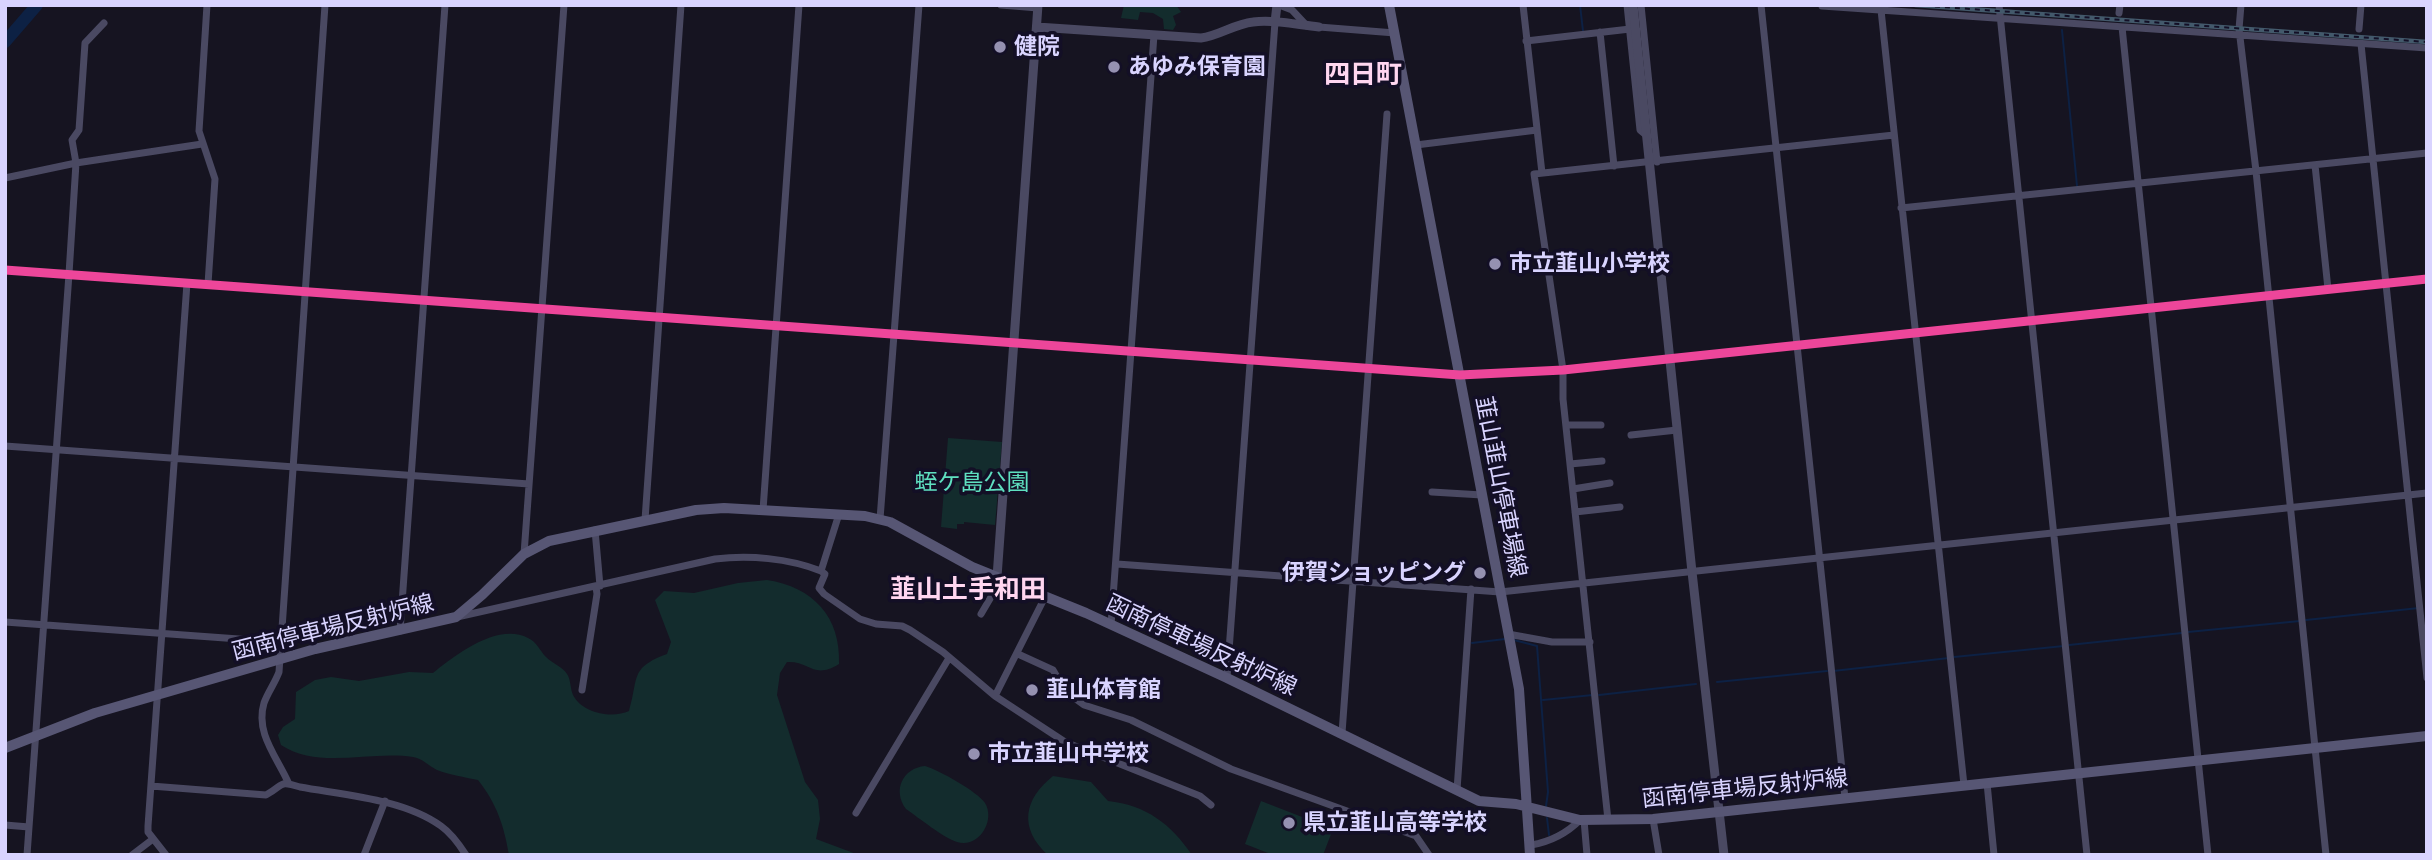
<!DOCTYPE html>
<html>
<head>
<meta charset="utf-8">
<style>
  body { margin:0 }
  #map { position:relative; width:2432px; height:860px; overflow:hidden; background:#161421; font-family:"IBM Plex Sans",sans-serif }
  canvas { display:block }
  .frame { position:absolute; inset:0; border:7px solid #d9d4ff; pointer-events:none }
</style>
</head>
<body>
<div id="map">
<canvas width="2432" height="860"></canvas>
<div class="frame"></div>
</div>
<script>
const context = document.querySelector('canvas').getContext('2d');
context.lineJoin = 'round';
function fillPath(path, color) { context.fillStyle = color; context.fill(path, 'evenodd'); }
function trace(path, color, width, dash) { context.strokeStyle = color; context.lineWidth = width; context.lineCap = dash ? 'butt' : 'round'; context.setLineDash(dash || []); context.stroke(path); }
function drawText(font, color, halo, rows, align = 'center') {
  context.font = font + ' "IBM Plex Sans","Noto Sans JP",sans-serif'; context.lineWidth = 7; context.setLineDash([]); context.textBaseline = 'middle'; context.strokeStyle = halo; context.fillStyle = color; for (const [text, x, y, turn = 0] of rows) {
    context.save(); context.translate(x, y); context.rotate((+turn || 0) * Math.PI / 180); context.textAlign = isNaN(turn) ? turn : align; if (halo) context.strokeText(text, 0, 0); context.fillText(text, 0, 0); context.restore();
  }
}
fillPath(new Path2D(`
  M1124,5H1176L1181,12L1173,16L1176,25L1173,30L1164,29L1163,19L1153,13L1140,12L1138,20L1121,18Z
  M948,438L1002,442L995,525L964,522V524H957V529L941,527Z
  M767,580C813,587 841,617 839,664C813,680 811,661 787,662L780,673L777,695L805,782L818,800L820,819L816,839L859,855H509C504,826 497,804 478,780C464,777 450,775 437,770C429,766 422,758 413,757C371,750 319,770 281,745L278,735L283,727L295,719L296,692L315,680L331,677L359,681L409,672L433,673C455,655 498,622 528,638C537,642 540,651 546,657C552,663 563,667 567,674C571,680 570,688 573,695C582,713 612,719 629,711C639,678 629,668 667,654L671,642L655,600L664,591L694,593L738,583Z
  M925,766C939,770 978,792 985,803C996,821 978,849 957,842C944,838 919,818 906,809C892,790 903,768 925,766Z
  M1053,776L1091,782L1108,801C1146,805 1171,824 1192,855H1048C1018,828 1024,799 1053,776Z
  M1261,801L1333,829L1323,855H1273L1245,844Z`), '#132c2d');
trace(new Path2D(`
  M1580,5L1583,31
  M2062,30L2077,186
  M2306,620L2419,608
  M2188,632L2300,621
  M1514,640L1537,646L1548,792L1546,806
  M1472,643L1505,639
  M2069,645L2182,633
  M1954,657L2064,646
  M1833,671L1949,658
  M1717,682L1827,671
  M1599,695L1696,684
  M1543,700L1593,695
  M1547,818L1549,835`), '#0d2144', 2);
trace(new Path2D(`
  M5,42L37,5`), '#0d2144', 12);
trace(new Path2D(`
  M207,5L199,131L215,179L208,284
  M1001,5L1038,8
  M1279,5L1292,10L1307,26
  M1523,5L1542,173
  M1627,5L1640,130L1646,135
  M1641,5L1657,162
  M1761,5L1845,798
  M1999,5L2087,855
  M2241,5L2239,29L2256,171L2326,855
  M1822,6L2427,48
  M1881,10L1964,785
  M2119,13L2120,5
  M1319,27L1395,33
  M2122,27L2208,855
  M2359,29L2361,5
  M1600,32L1614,166
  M1526,41L1630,29
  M2361,44L2427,678
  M1416,145L1537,130
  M2315,165L2328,289
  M5,178L76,163L202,144
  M1901,208L2427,153
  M5,270L1460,375L1563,370L2427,279
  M1566,425H1601
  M1631,435L1677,430
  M5,446L529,484
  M1570,464L1602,461
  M1573,489L1610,483
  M1432,492L1482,495
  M763,510L799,5
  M1575,512L1620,507
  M839,514L821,571L825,574L819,588L824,594L860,619L876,624L902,626L910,630L943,652L995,696L1065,742L1200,796L1211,805
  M880,519L919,5
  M645,520L681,5
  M595,530L600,586
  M524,554L564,5
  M1117,564L1500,592L2427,493
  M981,614L1001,580
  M457,617L715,559C749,555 788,558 821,571
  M5,622L280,642
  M1111,625L1154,35
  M400,631L445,5
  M1508,634L1552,642H1590
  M1018,654L1053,670L1066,692L1084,705L1131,720L1231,769L1416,836L1429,855
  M1227,678L1275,22
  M582,690L597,594L596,587
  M995,696L1045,597
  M1342,733L1387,114
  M288,782C277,757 255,733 264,703C268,692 275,683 279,672L325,5
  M1987,783L1994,855
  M151,786L266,795C285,785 277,780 300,787C344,795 404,799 441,826C451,833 459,844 466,855
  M1457,790L1471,589
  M856,813L949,658
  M1653,819L1659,855
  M1584,820L1587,855
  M1608,820L1563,399V370L1534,174L1894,135
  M5,825L29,827
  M1531,845C1549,842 1567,833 1580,820
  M27,855L69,274L76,163L72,140L79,130L85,43L104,23
  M132,855L153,839
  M166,855L148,832V826L187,283
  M364,855L385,801`), '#4a4962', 7);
trace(new Path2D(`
  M1633,5L1692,572L1724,855
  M1275,22L1277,5
  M1037,27L1201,38C1219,36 1234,24 1253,22C1274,19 1298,25 1319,27
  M997,577L1038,5`), '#4a4962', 9);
trace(new Path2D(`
  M1389,5L1519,689L1530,855
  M5,748L95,713L315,649L456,617L482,595L524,554L549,541L696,510L724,508L865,516L890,522L972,567L1086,613L1227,678L1479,801L1516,804L1580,820L1653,819L2427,736`), '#575674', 10);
const rail = new Path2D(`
  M1915,5L2427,42`);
trace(rail, '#43596b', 4.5);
trace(rail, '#130f26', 2, [5]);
trace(new Path2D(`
  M5,270L1460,375L1563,370L2427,279`), '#ed469a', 9);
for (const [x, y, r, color] of [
  [1000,47,7,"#9591b1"],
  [1114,67,7,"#9591b1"],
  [1495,264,7,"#9591b1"],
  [1480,573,7,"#9591b1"],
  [1032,690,7,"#9591b1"],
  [974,754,7,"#9591b1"],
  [1289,823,7,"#9591b1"]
]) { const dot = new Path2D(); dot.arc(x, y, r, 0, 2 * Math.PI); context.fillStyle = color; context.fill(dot); trace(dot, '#130f26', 2.5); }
drawText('bold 23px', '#d9d4ff', '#130f26', [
  ["健院",1014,47],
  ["あゆみ保育園",1128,67],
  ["市立韮山小学校",1509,264],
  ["伊賀ショッピング",1466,573,"right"],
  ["韮山体育館",1046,690],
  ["市立韮山中学校",988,754],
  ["県立韮山高等学校",1303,823]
], 'left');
drawText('23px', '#5fe0c0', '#130f26', [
  ["蛭ケ島公園",972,483]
]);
drawText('23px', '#d9d4ff', '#130f26', [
  ["韮山韮山停車場線",1500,487,79],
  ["函南停車場反射炉線",333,628,-14],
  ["函南停車場反射炉線",1201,646,25],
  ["函南停車場反射炉線",1745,789,-6]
]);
drawText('bold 26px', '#ffd6f0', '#130f26', [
  ["四日町",1363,75],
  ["韮山土手和田",968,590]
]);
</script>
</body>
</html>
